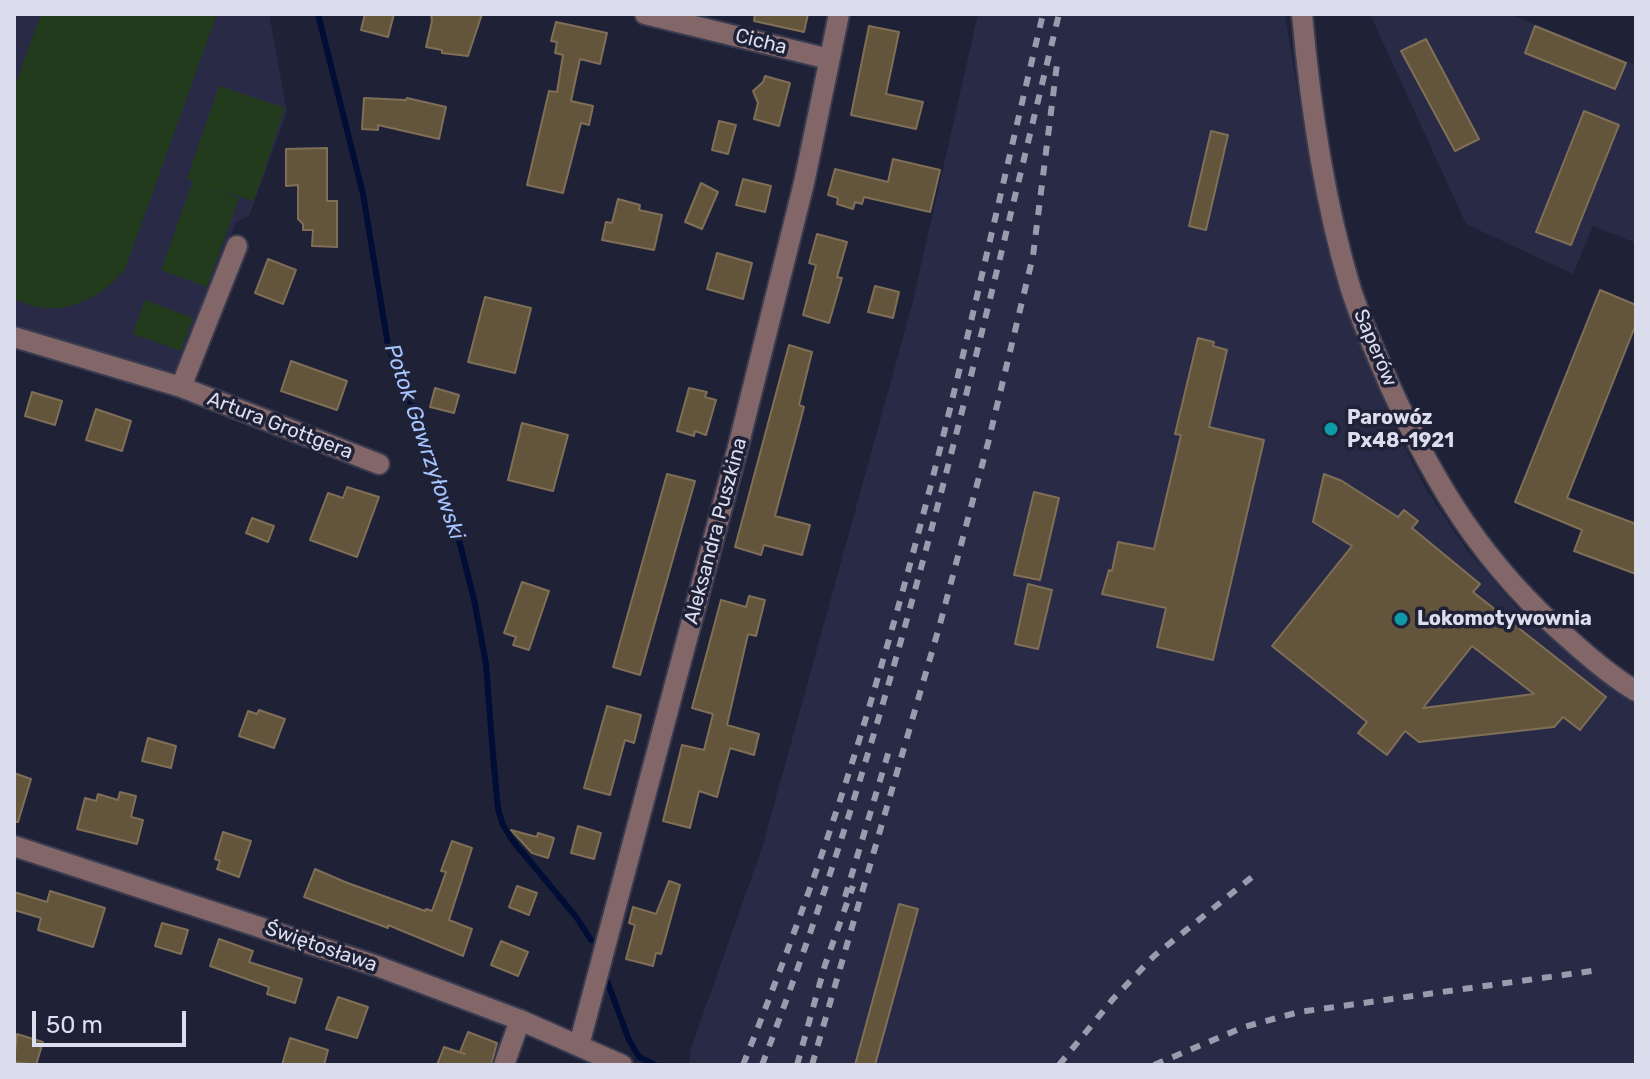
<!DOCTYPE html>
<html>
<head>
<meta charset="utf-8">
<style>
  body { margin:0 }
  #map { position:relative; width:1650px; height:1079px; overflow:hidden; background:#1f2137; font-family:Rubik,sans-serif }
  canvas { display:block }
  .frame { position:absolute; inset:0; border:16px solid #dcdeed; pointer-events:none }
  .scale { position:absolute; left:32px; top:1011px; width:154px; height:36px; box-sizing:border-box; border:4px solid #dcdeed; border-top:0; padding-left:10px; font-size:24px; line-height:28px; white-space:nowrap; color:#dcdeed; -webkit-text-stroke:6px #1f2137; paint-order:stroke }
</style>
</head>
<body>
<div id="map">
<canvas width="1650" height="1079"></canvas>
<div class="frame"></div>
<div class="scale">50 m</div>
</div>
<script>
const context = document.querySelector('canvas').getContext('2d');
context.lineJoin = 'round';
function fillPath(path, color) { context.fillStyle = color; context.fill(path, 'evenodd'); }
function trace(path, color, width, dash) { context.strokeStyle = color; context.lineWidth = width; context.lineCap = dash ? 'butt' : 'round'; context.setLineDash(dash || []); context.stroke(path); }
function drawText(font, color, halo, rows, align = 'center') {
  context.font = font + ' Rubik,sans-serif'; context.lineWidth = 7; context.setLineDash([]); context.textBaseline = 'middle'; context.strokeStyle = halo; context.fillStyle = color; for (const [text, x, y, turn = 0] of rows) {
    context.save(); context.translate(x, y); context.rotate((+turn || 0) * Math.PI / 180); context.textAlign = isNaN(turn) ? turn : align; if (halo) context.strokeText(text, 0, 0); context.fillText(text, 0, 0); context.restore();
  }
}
fillPath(new Path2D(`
  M14,14H269L287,112L249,216L236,222L176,372L164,378L14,333Z
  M978,14H1285L1309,161L1328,252L1347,313L1398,434L1427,491L1467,550L1517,608L1581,665L1636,703V1065H689L691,1048L762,848L912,305Z
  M1370,14H1509L1636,65V243L1593,226L1573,274L1466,224Z`), '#292b46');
fillPath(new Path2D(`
  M41,14H217L125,269C99,302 53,321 14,298V89Z
  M219,86L285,108L254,201L209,187L239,198L207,287L161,270L193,181L187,179Z
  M145,300L193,318L181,351L133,334Z`), '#223b1c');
trace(new Path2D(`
  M318,14L363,194L388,345L450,505L474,599L486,664L493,755L498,809L503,825L513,841L577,918L591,940
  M607,981L629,1040L639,1057L655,1065`), '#000d34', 6);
const building = new Path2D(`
  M365,14H394L388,37L361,30Z
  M431,14H482L468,56L442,53V50L426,47L432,21Z
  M755,14H808L804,32L754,21Z
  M556,22L607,33L600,64L580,59L571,101L593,106L589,125L581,123L563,193L527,185L549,91L557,92L563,55L555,53L557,42L551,41Z
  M869,26L899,32L886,94L923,102L916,129L851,115Z
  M1535,26L1626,63L1615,89L1525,53Z
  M1426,39L1479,139L1455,151L1401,51Z
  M765,76L790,83L779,126L754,119L758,103L753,91L763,82Z
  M364,98L406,100L407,98L446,107L439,139L378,125V130L362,129Z
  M1584,111L1619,125L1571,245L1536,232Z
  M719,121L736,125L728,154L712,150Z
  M1211,131L1228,135L1206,230L1189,226Z
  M327,148V201H337V247L312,246L313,230H303V224L298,219V185L286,186V149Z
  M893,159L940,170L930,212L864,197L862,204L855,202L853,209L837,204L838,198L828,195L835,169L888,182Z
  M743,179L771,186L765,212L736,205Z
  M701,183L718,192L702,229L685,222Z
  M618,199L640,205L639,210L662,215L654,250L602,240L606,222L612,223Z
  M817,234L847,242L837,277L842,278L829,323L803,315L816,265L809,263Z
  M717,253L752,263L743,299L707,289Z
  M268,259L296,270L283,304L255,293Z
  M875,286L899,292L893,318L868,312Z
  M1600,290L1636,305V324L1567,498L1636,524V574L1574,551L1582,530L1515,502Z
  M485,297L531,308L515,373L468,362Z
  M1198,338L1214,342L1213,346L1227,350L1209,427L1264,440L1213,660L1157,647L1166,608L1102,594L1109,570L1112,571L1118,542L1154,549L1181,435L1175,434Z
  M789,345L812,352L799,405L804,407L775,516L810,525L802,555L764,545L761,555L735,547Z
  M291,361L347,381L337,410L281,391Z
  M435,388L459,395L454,413L430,407Z
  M689,388L707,392L705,397L716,400L706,435L695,431L694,436L677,431Z
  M32,392L62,401L55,425L25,416Z
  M96,409L131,421L122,451L86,440Z
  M522,423L568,435L553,491L508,480Z
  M667,474L695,481L640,675L613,667Z
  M1324,474L1342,481L1398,517L1404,510L1418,521L1412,528L1480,584L1473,592L1606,697L1580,730L1563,717L1554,727L1419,742L1405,731L1387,755L1358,733L1367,722L1272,646L1352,546L1313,522ZM1472,646L1534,694L1423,708Z
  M347,487L379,497L357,557L310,540L328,493L343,498Z
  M1034,492L1059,498L1040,580L1014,575Z
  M252,518L274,526L268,542L246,533Z
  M522,582L549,591L529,650L513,645L516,637L504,633Z
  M1028,584L1052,590L1038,649L1015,644Z
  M749,596L765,600L756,636L748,634L727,725L759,734L754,755L730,748L717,797L699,791L690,828L663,821L682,745L704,750L713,714L692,708L721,600L746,607Z
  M607,706L641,715L634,743L625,740L610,795L584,788Z
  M259,710L285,719L274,748L239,736L248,711L257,714Z
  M148,738L176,746L171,768L142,761Z
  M14,773L31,779L18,822H14Z
  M120,792L136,796L131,817L143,820L137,844L77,829L85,798L96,801L98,794L118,800Z
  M578,826L601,833L594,859L571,853Z
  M511,830L537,837L538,833L554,838L548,858L532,853Z
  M223,832L251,841L239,877L217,869L220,861L215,859Z
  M452,841L472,848L449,920L472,929L463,956L388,925V928L304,897L315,869L345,882L425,911L426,909L432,911L446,872L441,871Z
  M669,881L680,885L661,954L656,953L653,966L626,959L635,925L629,923L633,907L656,914Z
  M517,886L537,893L529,915L509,907Z
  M50,891L105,908L93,947L38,930L41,918L14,910V892L47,902Z
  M899,904L918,909L875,1065H855Z
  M162,923L188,930L181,954L155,946Z
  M219,939L253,951L249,962L302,979L295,1003L267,994L269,987L210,966Z
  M501,941L528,952L518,976L491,965Z
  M338,997L368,1007L357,1038L326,1029Z
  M468,1032L497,1043L491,1065H437L444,1047L465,1054L460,1052Z
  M17,1034L43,1042L36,1065L14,1062Z
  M290,1038L328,1050L324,1065H282Z`);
fillPath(building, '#63543c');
trace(building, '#7f6f57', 2);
const minor = new Path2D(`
  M645,14L829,59
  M1302,14C1310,103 1323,196 1349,283C1359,318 1375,350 1389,384C1436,487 1483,564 1569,639C1590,658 1612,677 1636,691
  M14,337L181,387L237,246
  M181,387L379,464
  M14,846L377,966L520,1020L622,1065
  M579,1045L738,447L804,183L839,14
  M504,1065L520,1020`);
trace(minor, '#393b50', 24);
trace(minor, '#836768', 20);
trace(new Path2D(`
  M845,897L891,744
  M743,1065C794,938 840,809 878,677C943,459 990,235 1043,14
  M762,1065C893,724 973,368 1059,14
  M797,1065L825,965L853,886
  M812,1065L940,624L988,443L1033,256L1057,64
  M1059,1065L1113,999L1154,956L1257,873
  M1154,1065L1244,1027L1299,1012L1599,970`), '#9a9cae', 6, [10, 10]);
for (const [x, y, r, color] of [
  [1331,429,8,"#0f9aa8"],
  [1401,619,8,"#0f9aa8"]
]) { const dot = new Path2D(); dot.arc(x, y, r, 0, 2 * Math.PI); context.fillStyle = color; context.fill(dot); trace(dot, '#1f2137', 3); }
drawText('20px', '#dcdeed', '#1f2137', [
  ["Cicha",761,42,14],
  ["Saperów",1375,348,67],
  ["Artura Grottgera",280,426,21],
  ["Aleksandra Puszkina",716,531,-75],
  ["Świętosława",321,947,19]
]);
drawText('bold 20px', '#dcdeed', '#1f2137', [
  ["Parowóz",1347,418],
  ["Px48-1921",1347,441],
  ["Lokomotywownia",1417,619]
], 'left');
drawText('italic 22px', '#a6c5fe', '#1f2137', [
  ["Potok Gawrzyłowski",424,442,71]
]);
</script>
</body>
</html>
